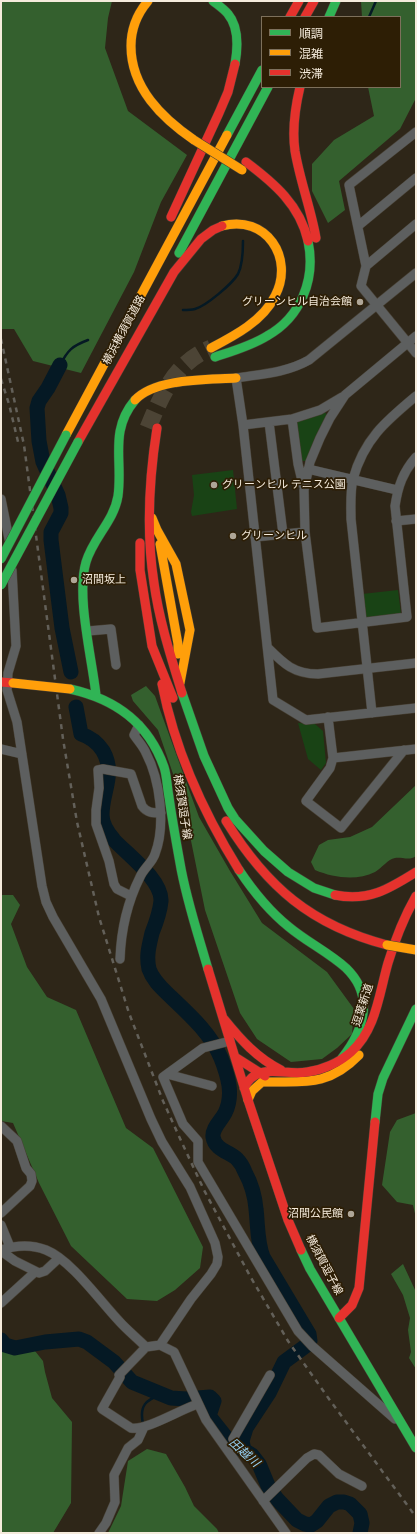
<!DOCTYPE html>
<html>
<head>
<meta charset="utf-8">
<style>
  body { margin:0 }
  #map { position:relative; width:417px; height:1534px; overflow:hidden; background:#2e2618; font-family:Rubik,"Noto Sans JP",sans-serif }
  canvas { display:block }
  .frame { position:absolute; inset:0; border:2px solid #f5ebdc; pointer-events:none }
  .legend { position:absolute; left:261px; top:16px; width:140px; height:72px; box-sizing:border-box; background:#2d1e05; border:1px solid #7d705b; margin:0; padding:5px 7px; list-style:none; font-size:12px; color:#f5ebdc }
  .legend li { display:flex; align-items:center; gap:8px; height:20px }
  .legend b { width:20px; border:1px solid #7d705b }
</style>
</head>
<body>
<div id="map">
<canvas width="417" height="1534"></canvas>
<div class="frame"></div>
<ul class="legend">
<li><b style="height:5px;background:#30b455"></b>順調</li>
<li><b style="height:5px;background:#ff9f0a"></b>混雑</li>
<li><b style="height:5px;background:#e5322d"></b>渋滞</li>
</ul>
</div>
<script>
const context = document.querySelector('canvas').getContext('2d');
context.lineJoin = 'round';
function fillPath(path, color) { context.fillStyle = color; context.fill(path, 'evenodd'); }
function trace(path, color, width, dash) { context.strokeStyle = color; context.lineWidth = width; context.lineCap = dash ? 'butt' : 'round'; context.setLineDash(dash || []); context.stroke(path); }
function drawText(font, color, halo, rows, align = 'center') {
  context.font = font + ' Rubik,"Noto Sans JP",sans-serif'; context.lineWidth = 3.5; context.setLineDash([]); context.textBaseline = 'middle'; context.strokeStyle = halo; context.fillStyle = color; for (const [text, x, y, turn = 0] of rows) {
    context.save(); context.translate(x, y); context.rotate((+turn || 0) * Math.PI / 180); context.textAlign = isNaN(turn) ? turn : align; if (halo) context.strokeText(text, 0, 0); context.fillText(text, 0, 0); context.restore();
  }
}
fillPath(new Path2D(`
  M324,411L327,415L315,438L306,461H302L296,421Z
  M233,470L237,509L192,516L191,512L194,495L192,475Z
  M398,590L401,614L364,618L362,594Z
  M298,723L315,724L323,731L326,763L321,770L308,759Z`), '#194315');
fillPath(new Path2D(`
  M1,1H112L108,18L105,48L128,111L187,155L161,202L134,272L81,373L33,361L14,329H1Z
  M361,1H416V98L400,129L339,181L345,210L328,223L312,191V164L334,140L374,116L368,87H400V17H362Z
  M146,686L155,696L199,817L230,871L262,923L327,972L354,1009L352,1034L337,1048L322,1059L291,1062L257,1039L240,1013L205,910L184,806L158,730L133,701L131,695Z
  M416,785V856C410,861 402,857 395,858C388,859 382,868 375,872C357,881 334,878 315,870L311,862L319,845L328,840L350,837L372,827Z
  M1,895H13L20,905L11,924L27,967L47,997L76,1010L126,1128L153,1148L203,1247L200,1268L175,1290L157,1301L127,1299L71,1246L39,1183L13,1123L1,1121Z
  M416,1113V1218L413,1205L397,1202L382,1185L390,1132L397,1120Z
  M403,1264L416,1292V1369L409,1358L411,1352L408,1330L410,1318L403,1295L391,1274Z
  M1,1338L7,1343L31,1346L43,1361L45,1372L52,1398L72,1422L71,1503L53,1533H1Z
  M147,1449L166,1454L185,1487L194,1506L217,1529L219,1533H108L121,1506L128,1461Z`), '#34602e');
trace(new Path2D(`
  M369,17L376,1
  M183,310C187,310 191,310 195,309C206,306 232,284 238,274C243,264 243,251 243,241
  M60,365C68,350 72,346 88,340
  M143,1424C139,1405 146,1400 162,1394`), '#051924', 2.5);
trace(new Path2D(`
  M60,365L48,388L39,401L37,408L39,441L43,462L58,495L61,508V513L51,532V540L62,628L71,672
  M76,707L81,734C90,737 98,743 103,751C116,774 102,791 102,815C102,825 108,833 114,840C128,855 162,880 161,901C160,912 156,923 152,933C149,946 146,956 149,969C153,981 163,989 171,997C190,1015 211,1034 221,1058C228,1076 234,1095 225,1113C221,1121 212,1128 213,1137C215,1150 230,1152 237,1159C241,1163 243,1167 245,1172C251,1183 255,1197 256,1209C258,1226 257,1242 263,1257L309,1334L310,1341L307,1345L284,1362L269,1393L246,1428L242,1441L244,1450
  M1,1340L5,1345L15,1348L45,1342L79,1339L87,1342L114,1362L132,1382L171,1398L186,1399L210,1397L214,1401L209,1416L232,1445L244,1450L252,1455L259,1464L269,1488L277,1499L297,1520L305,1524L311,1525L317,1521L329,1506L337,1502H344L350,1504L360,1514L362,1523L360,1533`), '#051924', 15);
trace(new Path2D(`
  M148,428C162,394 175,363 211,348`), '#4c4435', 17, [17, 8]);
const street = new Path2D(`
  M416,132L349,185L366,266L361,286L416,353
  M358,226L416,178
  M366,266L416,224
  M416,273L309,360C286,373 261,374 236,378L243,425L273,700L306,720L416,708
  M416,336L345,395L330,418L320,438L310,462L304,490L305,532L317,628L407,617L395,506C398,486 403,472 416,457
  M292,419L298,464L303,485
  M269,422L283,534
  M243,425L292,419L320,410L342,397
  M308,469L397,490
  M1,499L9,539
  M396,521L416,519
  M255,537L305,532
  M12,570L16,646L8,673L7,690L17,722L42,886L46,902L53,917L101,999L151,1119L162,1142L190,1187L215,1243L218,1257L217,1264L211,1274L191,1299L160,1345
  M88,631L111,629L116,665
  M268,648C284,664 294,674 318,674L416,663
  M372,713L351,519C351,506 350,492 353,479C364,439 386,421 416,396
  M328,717L333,758L330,768L306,801L341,828L404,750
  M1,749L22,754
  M333,758L416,749
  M131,896L117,889L114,884L109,861L96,824V810L99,788L98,770L103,769L131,774L142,806C147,813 153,813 161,813
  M120,959C121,931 128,901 140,877C144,868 152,863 155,854C166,825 160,780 146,753C143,746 138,741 134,735L139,725
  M230,1041L203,1048L163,1077L183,1124L198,1141V1162L298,1331L312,1346L395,1419
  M167,1074L212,1086
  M1,1126L17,1141L26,1168L31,1174L32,1181L30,1186L1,1213
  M1,1225L10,1247
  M1,1250C16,1245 31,1244 46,1250C71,1260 100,1301 119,1321C127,1330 137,1338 146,1347L160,1345L174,1352L206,1420L286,1533
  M1,1251L15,1261L39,1273L45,1271L59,1258
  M1,1303L35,1272
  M146,1347L119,1375L120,1377L102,1409L131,1428C146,1431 181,1409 198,1404
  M233,1439L270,1375
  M263,1501L307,1458L314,1454L319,1455L339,1474L362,1486
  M99,1533L106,1523L115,1502L114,1475L128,1448L138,1440L144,1427`);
const fast = new Path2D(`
  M213,1C218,5 224,9 228,14C239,27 238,47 235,64
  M329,17L336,1
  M227,135L262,70
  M179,253L268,87
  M215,357C233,351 251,346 267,336C301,317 316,279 308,241
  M70,689C115,699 148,722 164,767C167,776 167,787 169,797C172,819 176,841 180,863C186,899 198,934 208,969
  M182,693L204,756L228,808L235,819L264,851L288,872L314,888L335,895
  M96,695C92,658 76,596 86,562C93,538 114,521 118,496C123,460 109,431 135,400
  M239,870C253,891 269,911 289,927C307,942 328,952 346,968C375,996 364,1030 342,1058
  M375,1122L378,1094L383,1078L416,1009
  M301,1250L310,1269L416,1448`);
const slow = new Path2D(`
  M148,1C137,14 131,29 131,46C131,88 162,118 194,140
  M211,348C234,336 263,321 275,296C295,258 266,214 222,226
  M135,400C156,378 207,380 236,378
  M66,435L227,135
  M152,518L157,530L176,564L190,630L180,683
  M160,544L178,644V654
  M248,1100L252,1091L262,1082C302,1081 327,1088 359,1055`);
const jam = new Path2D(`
  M290,17L299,1
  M305,17L314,1
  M300,87C295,108 292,130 295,151C300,181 311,209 316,238
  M246,162C274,183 300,205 308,241
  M171,217L219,113L228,92L235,64
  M157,428C149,479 146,532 154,583C159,620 171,657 182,693
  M78,442L174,272L201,239L213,230L222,226
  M140,543V570L152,646L173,698
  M1,682L13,683
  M162,684C175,751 203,812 239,870
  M226,821C267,887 311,925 387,945
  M335,895C368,902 389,889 416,872
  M208,969L248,1100L288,1220L301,1250
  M224,1019C241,1040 257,1058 281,1070
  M235,1057L265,1076
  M244,1088C257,1061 283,1076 307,1072C322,1070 339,1063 351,1052C376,1030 379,994 388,963C395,940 404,917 416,896
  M339,1318L352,1305L359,1288L375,1122`);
trace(street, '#484135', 10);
trace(fast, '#484135', 10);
trace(slow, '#484135', 10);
trace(jam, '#484135', 10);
trace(street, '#5d5f5f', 9);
trace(fast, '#30b455', 9);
trace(slow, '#ff9f0a', 9);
trace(jam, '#e5322d', 9);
trace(new Path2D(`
  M1,339L24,445L63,739L77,822L99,917L129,1013L163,1101L183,1145L204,1190L250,1276L288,1341L329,1399L416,1517
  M1,379L9,404L19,446`), '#636059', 2.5, [5, 5]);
const fastBridge = new Path2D(`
  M1,559L66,435
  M1,585L78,442`);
const slowBridge = new Path2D(`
  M194,140L242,170
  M13,683L70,689
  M387,945L416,950`);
trace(fastBridge, '#484135', 10, []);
trace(slowBridge, '#484135', 10, []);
trace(fastBridge, '#30b455', 9);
trace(slowBridge, '#ff9f0a', 9);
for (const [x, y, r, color] of [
  [360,302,4,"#afa697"],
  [214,485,4,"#afa697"],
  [233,536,4,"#afa697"],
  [74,580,4,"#afa697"],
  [351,1214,4,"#afa697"]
]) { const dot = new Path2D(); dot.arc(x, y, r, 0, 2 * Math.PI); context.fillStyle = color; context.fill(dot); trace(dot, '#2d1e05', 1.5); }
drawText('11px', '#f5ebdc', '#2d1e05', [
  ["グリーンヒル自治会館",352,302,"right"],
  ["グリーンヒル テニス公園",222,485],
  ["グリーンヒル",241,536],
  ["沼間坂上",82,580],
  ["沼間公民館",343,1214,"right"]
], 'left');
drawText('11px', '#f5ebdc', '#2d1e05', [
  ["横浜横須賀道路",124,330,-62],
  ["横須賀逗子線",182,807,81],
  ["逗葉新道",363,1005,-72],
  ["横須賀逗子線",324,1265,62]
]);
drawText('italic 12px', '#96d1f5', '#2d1e05', [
  ["田越川",244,1453,42]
]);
</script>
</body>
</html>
